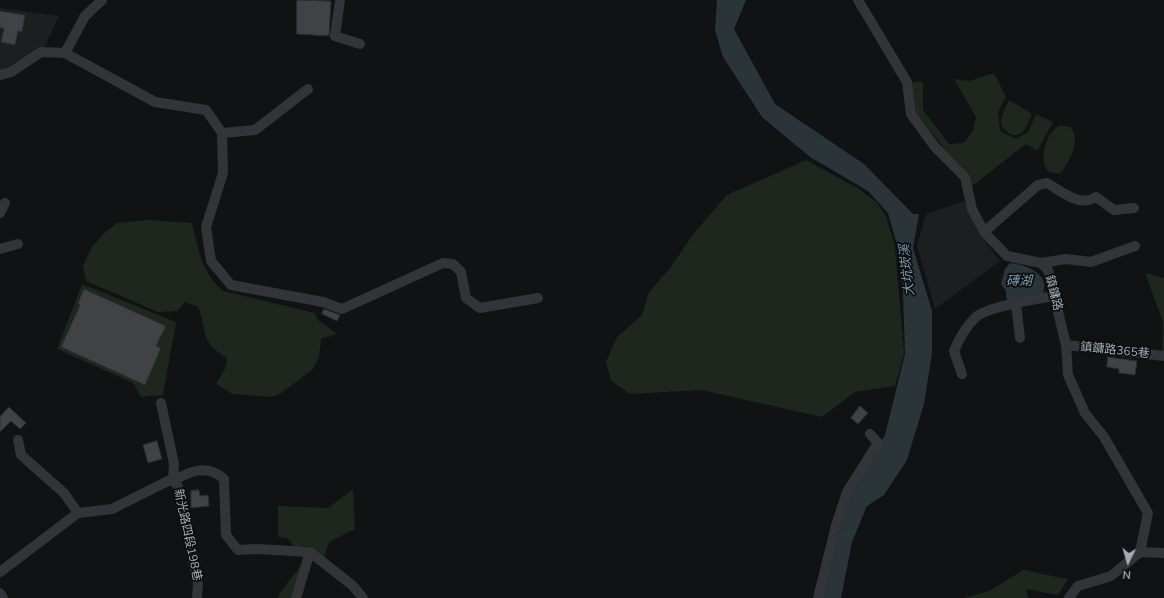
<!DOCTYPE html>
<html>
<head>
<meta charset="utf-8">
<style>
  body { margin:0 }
  #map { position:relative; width:1164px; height:598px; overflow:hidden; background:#111213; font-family:"Nunito Sans",sans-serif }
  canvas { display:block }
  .north { position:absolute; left:1108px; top:542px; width:40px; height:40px; -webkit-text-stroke:3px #0d0d0e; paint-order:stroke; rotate:185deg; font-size:11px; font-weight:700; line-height:16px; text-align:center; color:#a2aab4 }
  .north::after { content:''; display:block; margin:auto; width:14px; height:18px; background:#a2aab4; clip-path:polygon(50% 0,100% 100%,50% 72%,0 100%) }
</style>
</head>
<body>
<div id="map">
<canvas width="1164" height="598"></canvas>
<div class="north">N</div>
</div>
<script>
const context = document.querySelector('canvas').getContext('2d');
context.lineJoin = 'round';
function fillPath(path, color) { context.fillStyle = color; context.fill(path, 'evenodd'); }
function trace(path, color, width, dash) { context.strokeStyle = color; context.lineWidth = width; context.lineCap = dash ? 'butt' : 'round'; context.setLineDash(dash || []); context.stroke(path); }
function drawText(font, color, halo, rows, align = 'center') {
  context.font = font + ' "Nunito Sans","Noto Sans TC",sans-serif'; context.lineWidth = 3.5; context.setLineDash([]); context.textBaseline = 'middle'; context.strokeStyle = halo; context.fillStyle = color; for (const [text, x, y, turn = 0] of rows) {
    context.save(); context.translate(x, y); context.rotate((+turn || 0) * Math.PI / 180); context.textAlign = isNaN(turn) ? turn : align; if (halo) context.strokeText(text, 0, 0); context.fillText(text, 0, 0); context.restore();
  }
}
fillPath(new Path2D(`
  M0,8L59,16L45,46L11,68L0,70Z
  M964,201L979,234L1000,261L935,309L917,246L926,214Z`), '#1d1e20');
fillPath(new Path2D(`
  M994,73L1006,97L998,112L1000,131L1016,139L1028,132L1036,114L1053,122L1037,151L1026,144L972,186L969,173L947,152L916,113L911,82H923V110L949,144L964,143L973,130L976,117L954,79L969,81Z
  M1009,100L1032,114C1029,121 1027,129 1021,133C1013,139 1001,130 1001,121C1002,113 1006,107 1009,100Z
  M1061,125L1070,127C1082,139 1070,161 1061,173C1033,179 1043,131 1061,125Z
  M806,160L859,189L876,202L886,216L895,247L904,354L895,386L855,392L822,417L701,390L630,394L611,381L606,362L617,337L642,315L649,292L670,268L694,233L727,195Z
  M148,220L192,223C199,251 201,271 223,291L315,313L318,320L337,334L321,339L319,358L312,370L280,394L272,397L232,394L216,384L226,367L227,358C198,340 209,334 198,307L185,302L178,311L158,312L86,281L83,266L92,247L105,232L117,223Z
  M1145,273L1164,278V352H1162L1163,322Z
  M82,284L176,322L163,395L141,397L133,383L57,349Z
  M353,489L355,529L329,542L324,558L309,546H294L287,538L278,537V506L328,508Z
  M301,565L291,598H278L280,593Z
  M1023,570L1068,579L1058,595L1026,589L1028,598H964L989,591Z`), '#1e261e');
fillPath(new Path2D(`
  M717,0H746L734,29L775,104L864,164L913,214H919L913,248L932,311V353L924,404L907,460L884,495L867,506L852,542L841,598H822L850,493L885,435L905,354L902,262L888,213L868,191L810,157L762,117L723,57L715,30Z
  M1010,263C1026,265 1050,273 1043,293L1009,301L1006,298V291L1001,284L1005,269Z`), '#2a3439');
const building = new Path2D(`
  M297,0L331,1L329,36L297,34Z
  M0,11L25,15L22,32L18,31L15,45L1,42L4,28H0Z
  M84,289L166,326L156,346L161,348L145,385L61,347L80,305L78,304Z
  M324,309L340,315L337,321L322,314Z
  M1108,357L1137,361L1135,375L1119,373V369L1107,367Z
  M860,406L868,413L858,424L851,418Z
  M9,407L26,423L20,429L11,421L0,432V417Z
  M157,441L162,459L148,463L143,445Z
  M199,490L200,496L208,495L209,506L191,508V491Z`);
fillPath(building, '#404246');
trace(building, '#2b2c2f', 1);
trace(new Path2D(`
  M340,0L335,36L360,44
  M858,0L907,82L911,114L935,147L965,177L972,209L984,232L1007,256L1041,263L1048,270L1066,345L1068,375L1085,413L1104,437L1148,513L1140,552L1111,576L1078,586L1069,598
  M65,53L155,102L206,110L222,133L223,173L206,227L211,261L231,285L323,302L342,309L443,263L453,264L461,272L466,298L480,308L538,298
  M0,75L11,72L41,52L65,53L85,16L102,0
  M222,133L255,130L308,89
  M0,213L5,203
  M984,232L1038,185L1047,183C1061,191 1080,208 1096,197L1114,210L1134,208
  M0,249L18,244
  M1041,263L1066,259L1091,262L1135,246
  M1016,304L1020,338
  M1066,345L1164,356
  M962,374L954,351C959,339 966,326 976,317C988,306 1037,299 1054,296
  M161,403L174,464L173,481
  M18,440L21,455L64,493L78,513
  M173,481C190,471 207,464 224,479L226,535L238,550L256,549L310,552L352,585L363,598
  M1140,552L1164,553
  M0,572L78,513L112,509L170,480L176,483L178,487L198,584L197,598
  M0,593L3,598
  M296,598L310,552
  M818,598L837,522L847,492L878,443L870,434`), '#323438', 10);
drawText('12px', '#a2aab4', '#0d0d0e', [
  ["鎮鏞路",1053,293,76],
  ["鎮鏞路365巷",1115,351,6],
  ["新光路四段198巷",187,535,78]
]);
drawText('italic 13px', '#789cb1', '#0d0d0e', [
  ["大坑崁溪",908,270,-96],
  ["磚湖",1019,282]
]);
</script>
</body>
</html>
